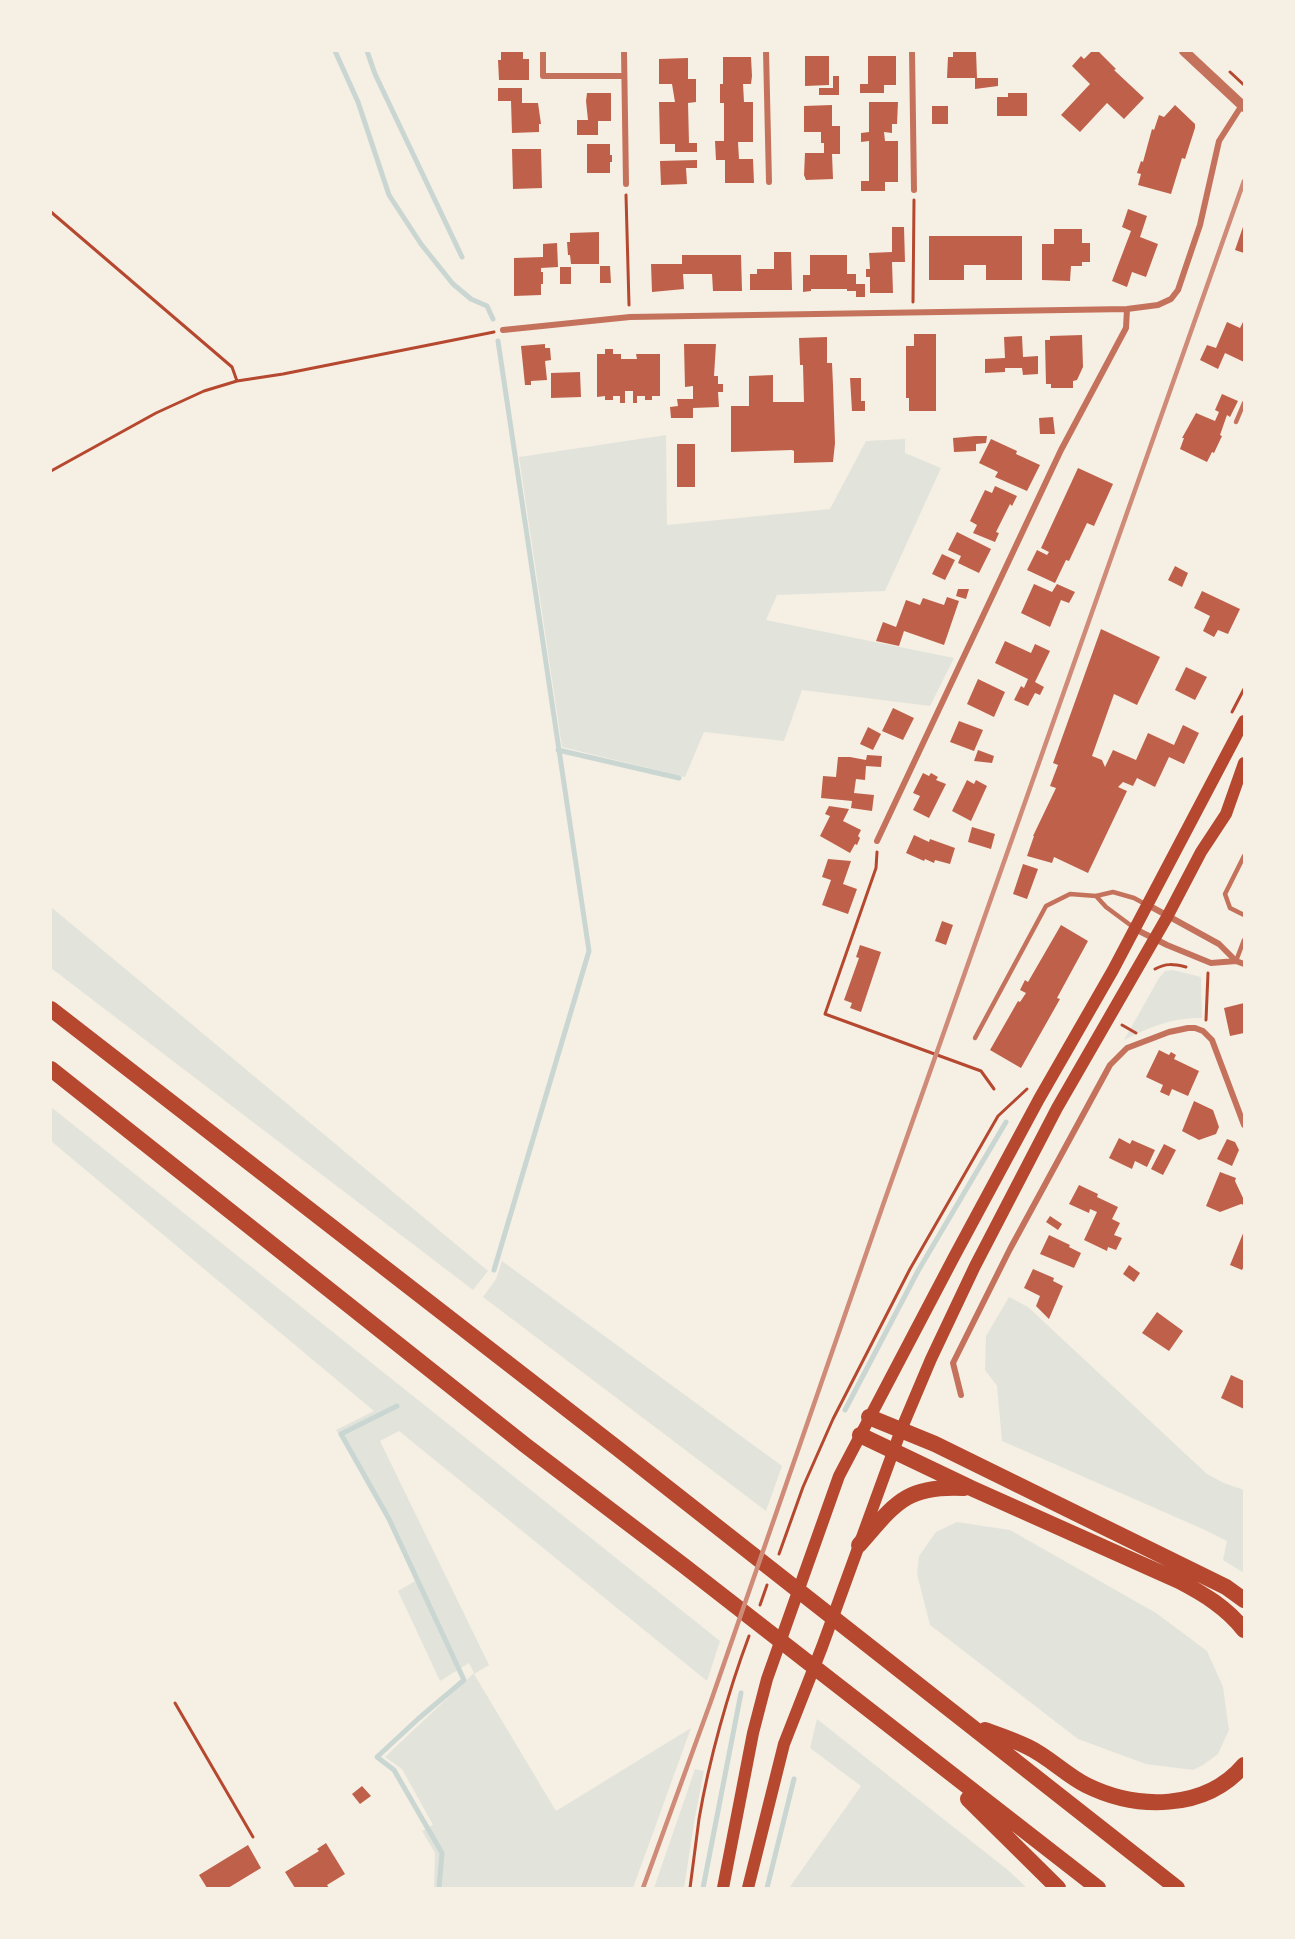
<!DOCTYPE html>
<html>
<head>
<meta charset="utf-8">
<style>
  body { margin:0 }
  #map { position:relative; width:1295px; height:1939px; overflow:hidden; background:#f6efe4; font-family:"Nunito Sans",sans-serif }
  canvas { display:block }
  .frame { position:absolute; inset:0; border:52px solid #f6efe4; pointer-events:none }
</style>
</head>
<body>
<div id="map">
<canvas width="1295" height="1939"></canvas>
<div class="frame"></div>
</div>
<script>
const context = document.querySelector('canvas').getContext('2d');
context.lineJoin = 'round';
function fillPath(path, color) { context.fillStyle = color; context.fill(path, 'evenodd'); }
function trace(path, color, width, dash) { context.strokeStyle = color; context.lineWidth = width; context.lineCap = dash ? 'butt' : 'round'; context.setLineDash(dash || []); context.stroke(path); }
fillPath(new Path2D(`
  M666,435L667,525L830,509L866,441L905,439V453L941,468L885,591L777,595L766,620L954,658L930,706L802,690L784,741L704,732L685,777L562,747L519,457Z
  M51,907L488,1271L473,1290L51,968Z
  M1173,970L1201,977L1202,1018C1173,1017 1149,1027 1124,1040L1159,978L1165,971Z
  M51,1107L720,1641L707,1681L399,1431L380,1441L489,1665L474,1674L556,1811L691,1728L633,1888H434L435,1853L422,1831L433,1825L402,1769L385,1757L474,1673L469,1663L440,1681L398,1591L415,1581L388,1521L336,1430L374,1411L51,1141Z
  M502,1261L782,1466L766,1511L483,1297L496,1279Z
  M1009,1297L1028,1307L1207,1474L1224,1483L1244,1490V1573L1223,1560L1227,1541L1205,1530L1002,1441L997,1386L985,1370L986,1336Z
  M957,1522L1010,1530L1156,1613L1207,1651L1223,1687L1229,1730L1218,1754L1203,1765L1193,1770L1146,1764L1078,1739L930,1625L917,1574L919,1556L936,1532Z
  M817,1719L1009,1871L1027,1888H789L861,1786L810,1748Z
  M695,1769L704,1771L695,1817L684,1888H654Z`), '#e2e4dc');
trace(new Path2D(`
  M335,51L358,102L389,195L421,244L453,284L471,299L487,306L493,319
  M367,51L375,74L462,257
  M558,750L679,778
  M494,1270L589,951L498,341
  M397,1406L341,1434L389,1519L464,1680L418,1719L377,1757L394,1770L442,1853L439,1888
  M845,1410L918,1271L1006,1122
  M703,1888L741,1693
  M767,1888L794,1779`), '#c9d6d2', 5);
fillPath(new Path2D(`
  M501,51H523V59H529V80H499L498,60H501Z
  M953,51H976L977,78H998V86L975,89V78H947L948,57H953Z
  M1092,51H1098L1116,69L1114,70L1144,98L1124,119L1107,103L1080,132L1061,115L1090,84L1072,66L1081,56L1084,59Z
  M805,56H829V85L805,86Z
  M868,56H896V85H884V93H860V84H868Z
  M723,57H751L752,76L751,84H743L744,102H753V142H738L739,159H753L754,183H725V160H716L715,141H724V103H720V84H723Z
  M688,58V79H696V102L688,103L689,143H697V152H675V144H660L659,102H675L672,84H659V59Z
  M833,76H839V95H819V88H833Z
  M498,88H522V103H538L541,124H539V132L512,133L511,101H498Z
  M587,93H611V121H598V135H577V120H588L586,101Z
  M1008,93H1027V116H997V97H1008Z
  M869,102H898L897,124H892V133L884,132L885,141H898V182H885V191H861V181H869V141L861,142V133L869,132Z
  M832,105V126H840V154H832L833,179L806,180L804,175L805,153H824V143H821V132H804V106Z
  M1175,105L1195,124V128L1185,159L1182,158L1171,194L1138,185L1141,174L1137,173L1141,161L1143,162L1152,129L1154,130L1159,115L1164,117Z
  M932,106H948V124H932Z
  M587,144H610V155H612V162H610V173H587Z
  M512,149H541L542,188L513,189Z
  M697,160V168H686L687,184L661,185L660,161Z
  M1128,209L1147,216L1140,237L1158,244L1146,277L1132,272L1127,287L1112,281L1131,231L1122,227Z
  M1244,224V253L1235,250Z
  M892,227H904L905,262H892L893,293H870V277H866V269H870L869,253L892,252Z
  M1054,229H1082V243H1090V262H1082V266H1071L1070,281L1042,280V244H1054Z
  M599,232V264H571L570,255H568L567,242H570V233Z
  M929,236H1022V280H986V265H964V280H929Z
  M557,243L558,267L541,268V272H543V284H541V295L514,296V258L543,257V244Z
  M774,252H791L792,290H750V274H757V269H774Z
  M682,255H741L742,291H713L712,274H683L684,289L652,292L651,264H682Z
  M810,255H847V274H856V284H865V297H856V291H847V289H811V291L803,292V275H810Z
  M600,266H610L611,283H600Z
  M560,267H571V284H560Z
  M1244,320V362L1225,353L1218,369L1200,360L1207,345L1216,348L1227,322L1240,328Z
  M914,334H936V411H909V398H906V346H914Z
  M1082,335L1083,367L1077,380L1073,381V388H1051V384H1046L1045,340H1050V336Z
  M1022,336L1023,357L1038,356V374L1023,375L1022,368H1005V372L985,373V359L1005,358L1004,337Z
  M827,337V363H832L833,385L835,443L833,462L794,463V451L792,450L731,452V406H749V376L773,375V402H804L803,365H800L799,338Z
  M545,344V348H550L551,360L545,361L547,380L531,381V385H525L521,346Z
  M684,344H716L714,376H718V384H723V392H718L719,407L693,408V418H671L670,407L678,406L677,399H693V386L685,387Z
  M605,349H613V354H621V359H637L636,354H660V396H652V400H645V396H637V403H633V391H625V403H620V396H613V400H605V396L597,397V354H605Z
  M580,372L581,397L551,398V373Z
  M850,378H861V401H865V411H852Z
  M1222,394L1238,401L1230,417L1227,415L1220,435L1222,436L1214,453L1212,452L1207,462L1180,449L1184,438H1182L1196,413L1215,421L1219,412L1215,410Z
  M1053,417L1055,434H1040L1039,418Z
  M976,436H987L986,443L976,444V451L954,452L953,438Z
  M991,439L1017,451L1016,454L1040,465L1027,491L995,477L998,472L979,463Z
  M677,444H695V487H677Z
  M1078,468L1113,484L1094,526L1087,523L1069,561L1066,560L1055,583L1027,570L1037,550L1047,555L1049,552L1041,548Z
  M995,486L1017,496L1012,506L1010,504L996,532L999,533L995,542L973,533L977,525L970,521L985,490L992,493Z
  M957,532L991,549L979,573L958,563L961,556L948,550Z
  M942,554L955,560L945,580L932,574Z
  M1175,566L1188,573L1182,587L1168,580Z
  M1034,584L1052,592L1057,584L1075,592L1069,603L1061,600L1050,627L1021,613Z
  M958,589H969L966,599L956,596Z
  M1202,591L1240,609L1228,634L1218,630L1214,637L1203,631L1210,616L1194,608Z
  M947,597L959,601L944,645L904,631L899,646L876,641L883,622L896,627L906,600L920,605L923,598L944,605Z
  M1101,629L1160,657L1137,705L1114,694L1092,756L1102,760L1105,767L1113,750L1136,760L1148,733L1174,745L1183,725L1199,733L1184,764L1169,757L1155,787L1137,778L1133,786L1123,782L1118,787L1127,791L1088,873L1054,857L1052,863L1027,856L1034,836H1033L1056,788L1050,786L1058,765L1053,763Z
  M1005,641L1031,653L1035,644L1050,651L1035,682L1044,687L1040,695L1035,693L1028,706L1014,700L1021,686L1024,688L1028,679L995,663Z
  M1186,667L1207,677L1195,700L1175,690Z
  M978,679L1005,692L994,717L967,704Z
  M893,708L914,718L903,740L882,731Z
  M959,721L983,730L974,751L950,742Z
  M868,727L881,734L873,750L860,744Z
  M978,750L994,756L992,763L974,761Z
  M867,755L882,756L881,767L866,766L865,780L856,779L854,793L874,795L872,811L851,808L852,801L821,798L823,776L836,777L838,757H850L866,760Z
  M923,773L929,776L931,773L938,777L936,780L946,784L929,818L913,810L920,796L913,793Z
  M967,780L974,784L976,780L987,786L971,821L952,811Z
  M829,806L849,809L843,821L861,830L858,836L860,838L857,845L855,844L850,853L820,836L830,816L825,814Z
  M972,827L995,834L991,849L968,842Z
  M914,835L929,842L930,839L955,848L950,864L935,860L934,863L925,859L924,861L906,853Z
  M828,859L851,861L843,884L857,889L848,914L822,905L831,880L822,877Z
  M1023,864L1038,869L1027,899L1013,894Z
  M942,921L953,925L946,945L935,941Z
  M1061,925L1088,941L1057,998L1060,999L1021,1068L990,1050L1018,1001L1020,1002L1026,993L1020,990L1025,980L1028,982Z
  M860,945L881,952L861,1012L850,1008L852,1003L844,1000L859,958L856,957Z
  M1244,1003V1033L1230,1036L1224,1008Z
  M1159,1050L1169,1055L1171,1052L1176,1055L1174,1059L1199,1071L1188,1096L1172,1089L1169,1096L1160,1092L1163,1085L1146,1077Z
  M1194,1101L1213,1110L1219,1127L1216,1134L1199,1140L1182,1131Z
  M1119,1138L1130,1144L1132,1140L1155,1150L1147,1167L1135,1161L1132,1169L1109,1158Z
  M1227,1139L1235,1142L1239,1150L1232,1166L1217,1159Z
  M1164,1144L1176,1150L1163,1175L1151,1169Z
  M1220,1172L1236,1178L1235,1181L1244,1200V1205L1241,1204L1220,1212L1206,1206Z
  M1079,1185L1098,1194L1097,1197L1118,1207L1112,1219L1120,1223L1114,1235L1122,1238L1116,1250L1108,1247L1107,1251L1084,1240L1097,1212L1090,1209L1089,1213L1069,1204Z
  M1050,1216L1062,1224L1058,1230L1046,1222Z
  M1244,1231V1266L1242,1270L1230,1265Z
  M1049,1235L1070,1245L1069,1247L1081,1253L1074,1268L1040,1254Z
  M1129,1265L1140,1273L1134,1282L1123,1274Z
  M1033,1269L1054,1278L1053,1281L1063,1286L1049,1319L1036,1306L1040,1296L1024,1288Z
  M1157,1312L1183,1331L1169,1351L1142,1333Z
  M1231,1375L1244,1381V1409L1221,1398Z
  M362,1786L371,1796L360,1804L352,1794Z
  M326,1843L345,1874L327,1885L329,1888H295L285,1872L319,1851L317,1849Z
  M248,1845L261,1868L228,1888H207L199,1875Z`), '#bf614a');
trace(new Path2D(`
  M1230,72L1244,85
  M626,195L629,305
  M51,212L232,367L237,381
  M913,302L914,200
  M51,471L156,413L204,391L237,381L283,374L494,332
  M1232,712L1244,689
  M877,852L876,868L825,1014L981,1071L994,1089
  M1155,969C1166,963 1173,964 1186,967
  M1206,1020L1208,973
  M1122,1025L1136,1033
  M779,1554L803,1487L833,1419L910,1269L998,1116L1027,1089
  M760,1605L767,1585
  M175,1703L253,1837
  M690,1888C693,1865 696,1842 699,1819C709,1760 728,1692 749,1636`), '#b5482f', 3);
trace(new Path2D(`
  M1236,422L1244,403
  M1244,856L1225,894L1230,908L1244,915
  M1096,896L1106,907L1133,927
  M1236,961L1244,940
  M975,1038L1046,906L1070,894L1096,896L1113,892L1134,898L1145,904`), '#c5725c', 4.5);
trace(new Path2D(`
  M543,51V76H624
  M624,51L626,184
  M766,51L769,182
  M912,51L914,190
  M503,330L630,317L1127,309L1158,305L1171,299L1178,290L1200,225L1219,141L1242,105
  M877,841L1061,450L1126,328L1127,309
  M1148,905L1219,944L1236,961L1244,964
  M1135,929L1167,945L1211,963L1236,961
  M961,1395L953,1363L1010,1249L1110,1065L1127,1048L1169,1032L1188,1028H1195L1203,1031L1212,1040L1244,1125`), '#c5725c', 6);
trace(new Path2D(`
  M1184,51L1244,107`), '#c5725c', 10);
trace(new Path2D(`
  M723,1888L753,1733L767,1679L839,1476L955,1255L1039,1099L1113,970L1244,721
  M748,1888L784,1744L822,1647L901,1430L931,1359L975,1266L1057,1108L1167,917L1201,852L1226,814L1244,763`), '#b5482f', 12);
trace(new Path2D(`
  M51,1009L617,1448L1177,1888
  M51,1069L525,1445L683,1565L1098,1888
  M869,1417L935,1444L1226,1587L1244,1600
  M860,1435L971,1488L1179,1581C1204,1594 1227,1608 1244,1630
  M859,1545C895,1504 905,1485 964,1488
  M985,1730C999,1735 1014,1740 1028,1747C1049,1757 1066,1775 1086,1785C1136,1810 1205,1811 1244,1765
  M968,1799L1058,1888`), '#b5482f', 16);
trace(new Path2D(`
  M643,1888L711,1701L883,1205L1244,181`), '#cf8b77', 4.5);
</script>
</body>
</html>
